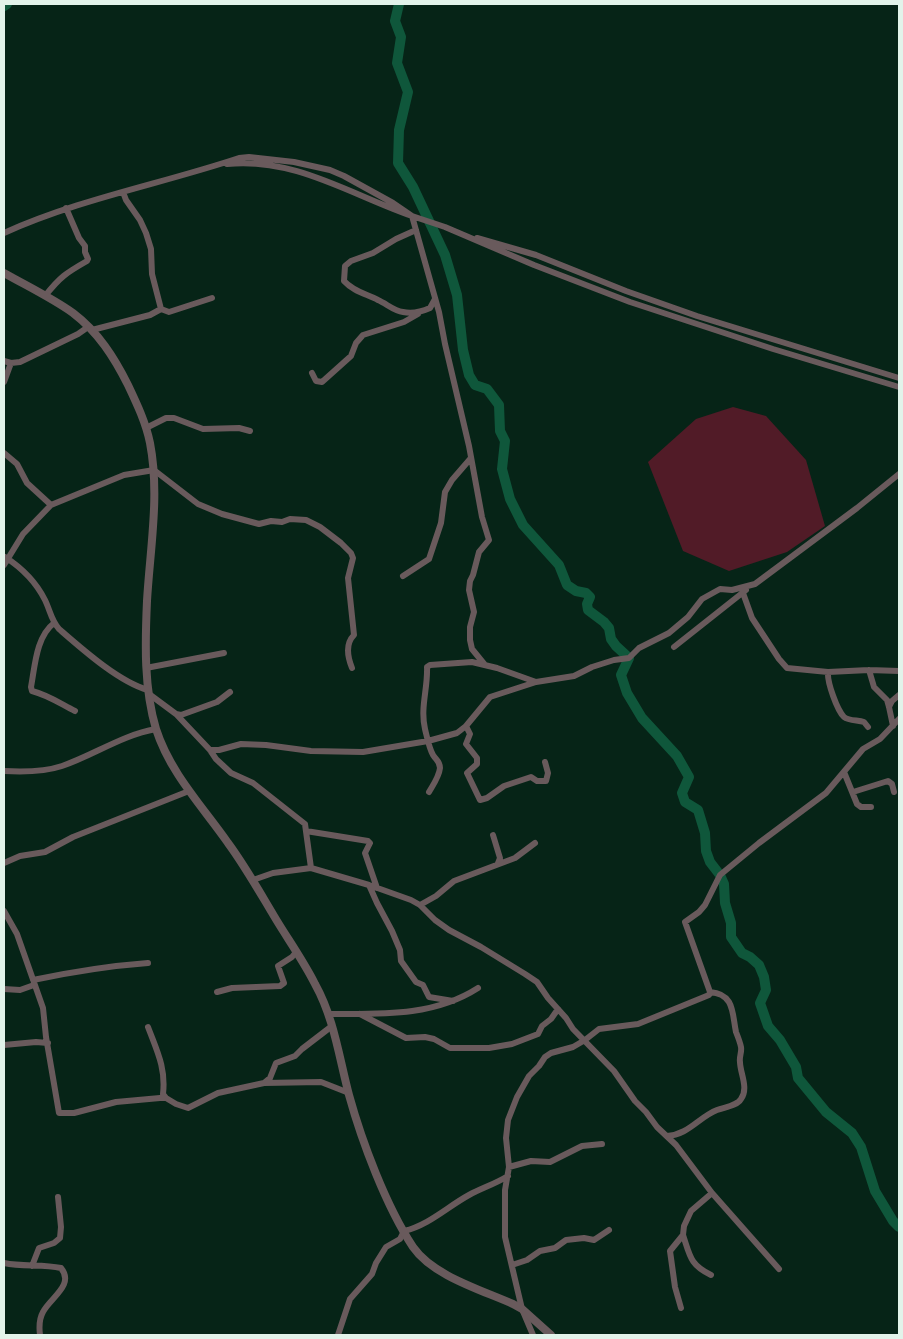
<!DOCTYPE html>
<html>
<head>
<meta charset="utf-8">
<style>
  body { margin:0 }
  #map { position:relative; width:903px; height:1339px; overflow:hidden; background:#062417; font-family:"PT Sans",sans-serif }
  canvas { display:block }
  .frame { position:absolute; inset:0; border:5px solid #e2f3ea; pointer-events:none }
</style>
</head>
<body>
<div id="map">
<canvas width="903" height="1339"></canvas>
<div class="frame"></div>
</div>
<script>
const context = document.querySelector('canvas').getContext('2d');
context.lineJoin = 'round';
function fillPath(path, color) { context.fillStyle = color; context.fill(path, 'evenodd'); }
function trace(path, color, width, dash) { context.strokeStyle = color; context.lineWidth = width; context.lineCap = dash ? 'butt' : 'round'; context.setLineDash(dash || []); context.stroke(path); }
fillPath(new Path2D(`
  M733,407L766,416L806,460L825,526L787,552L729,571L683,551L648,462L696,419Z`), '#511b27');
trace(new Path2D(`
  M399,4L395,21L401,37L397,63L408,92L399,130L398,163L413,187L445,255L457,295L463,350L469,375L475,385L487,389L499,405L500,431L505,441L502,469L510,499L523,525L559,565L567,585L576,591L586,593L590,597L587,604L588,610L604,622L609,628L611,639L616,646L629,658L621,675L627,693L642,718L677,756L689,777L682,793L685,802L698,810L705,833L706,851L710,862L720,875L724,884L725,903L731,923V937L742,953L750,957L759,965L764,977L766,990L760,1003L768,1026L780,1040L796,1067L798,1078L826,1112L852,1133L861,1147L875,1191L893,1221L899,1227
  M4,6L7,4`), '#0f573b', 10);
trace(new Path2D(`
  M227,164C295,157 351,195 412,216L439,312L445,344L469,446L482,517L489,540L479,552L473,575L470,581L469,590L474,612L470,627V640L472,649L485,665
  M416,230L396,239L373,253L351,261L345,266L344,281C354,292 367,294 378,300C387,304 394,311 403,312C413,314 421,312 430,308L435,299
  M4,233C79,199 161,184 239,158L249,157L294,162L330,170L344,176L393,203L412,216L445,227L534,265L630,302L773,349L899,387
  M477,238L536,255L626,291L697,316L899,378
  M45,296C60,277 66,273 87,261L88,259L85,252V246L79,238L66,208
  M161,309L169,312L212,298
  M92,330L150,315L161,309L152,274L151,249L146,233L140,220L126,200L123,192
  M4,361L11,363L20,362L78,334L88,327
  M312,373L316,381L322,382L351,356L356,343L363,335L404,322L418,314
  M4,382L11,363
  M146,428L166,418H174L203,429L239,428L250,431
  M4,453L17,464L27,483L51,505
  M5,557C22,568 36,582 45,600C50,610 51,620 59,629C82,649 119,682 148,690
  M4,565L23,534L51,505L124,475L154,470L198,504L222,514L259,524L271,521L282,522L290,519L306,520L320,527L341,543L351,553L353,558L348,578L354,635C345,644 348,658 352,668
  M403,576L429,559L441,523L445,492L452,480L471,458
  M743,593L752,618L779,659L787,668L828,672L869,670L899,671
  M54,623C36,637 35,666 31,687L32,691C48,695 61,704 75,711
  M674,647L746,590
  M146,668L224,653
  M869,670L874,687L887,700L889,707L893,726
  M828,672C827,682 837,710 844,717C849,721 858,720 864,722L868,727
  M149,694L176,714L210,750L216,759L231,773L253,783L305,824L311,868
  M889,707L892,701L899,695
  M176,714L181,715L217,702L230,692
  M466,726L470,734L466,744L477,758V764L467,773L480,800L487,798L504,786L531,777L537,781H546L548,773L545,762
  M210,750H219L241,744L266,745L311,751L363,752L428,741L457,733L466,726L490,697L536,682L574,676L592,667L614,660L629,658L639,648L669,633L688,617L702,599L720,589L732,590L755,584L857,508L899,474
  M4,771C22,772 44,772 62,766C94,755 122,735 156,729
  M844,772L857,804L861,807H871
  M429,792C433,785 439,777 440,768C440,761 436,760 433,755C429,748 427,737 425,729C420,708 428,688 427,667L430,665L472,662L497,668L536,682
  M853,792L888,781L892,784L894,792
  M306,831L368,841L370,843L365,853L377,888
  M493,835L500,858L498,863
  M4,863L20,856L45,852L73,837L189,791
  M253,880L273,873L311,868L369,885L411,900L420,905L435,920L449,930L481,947L525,974L537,982L548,998L566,1018L573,1029L614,1071L635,1101L646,1112L657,1127L676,1145L712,1193L779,1269
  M369,885L377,903L392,931L400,950L401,961L416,982L423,985L429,997L453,1001
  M420,905L436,896L454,881L515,858L535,843
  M4,911L17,934L43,1008L46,1037L59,1113H74L116,1102L160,1098H166L176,1104L188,1108L218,1093L264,1083L270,1078L276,1063L295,1056L302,1049L332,1026
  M33,980C71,972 108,966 148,963
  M4,989L20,990L34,985
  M217,992L232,988L280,986L284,983L278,966L292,957L296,952
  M329,1014C380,1014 433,1017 478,988
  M360,1014L406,1038L425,1037L434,1039L450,1048H489L512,1044L538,1034L542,1026L551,1019L558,1009
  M148,1027C157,1051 166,1068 163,1094L166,1098
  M4,1045L36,1042L48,1043
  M264,1083L321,1082L349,1093
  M667,1136C688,1135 699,1117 717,1110C725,1107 737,1106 741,1099C749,1088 740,1073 740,1062C739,1057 742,1052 741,1047C740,1042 738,1037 736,1032C732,1014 735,994 710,992
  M509,1167L531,1161L550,1162L582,1146L602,1144
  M683,1235C690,1256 690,1265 711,1275
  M4,1263C23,1267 42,1264 61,1268C75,1285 50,1298 43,1312C39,1319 39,1327 40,1335
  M512,1265L527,1260L540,1251L555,1248L566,1240L584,1238L594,1240L609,1230
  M32,1266L39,1248L54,1243L60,1238L61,1227L58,1197
  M681,1308L675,1287L670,1251L683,1235L684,1226L691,1211L712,1193
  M338,1335L350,1299L372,1274L376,1263L386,1247L400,1239L404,1231C429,1225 447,1207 469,1195C482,1188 495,1184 508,1176
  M533,1335L522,1309L505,1237V1190L509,1167L506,1138L508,1120L517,1097L529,1076L539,1066L545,1057L551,1053L573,1047L585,1040L599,1029L638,1024L709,995L710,992L685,922L699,912L705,905L720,875L759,843L826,793L863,749L880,739L899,719`), '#695a5c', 6);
trace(new Path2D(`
  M4,273C27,286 52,298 73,313C98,332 114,357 128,385C137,404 146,423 150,443C160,495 150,549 147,601C145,644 144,689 156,729C170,773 203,807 228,843C245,866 259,891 274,916C287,938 303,960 315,984C334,1018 339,1057 349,1095C362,1142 386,1206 413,1247C433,1276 482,1290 513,1304L522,1309L551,1335`), '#695a5c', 8);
</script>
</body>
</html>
